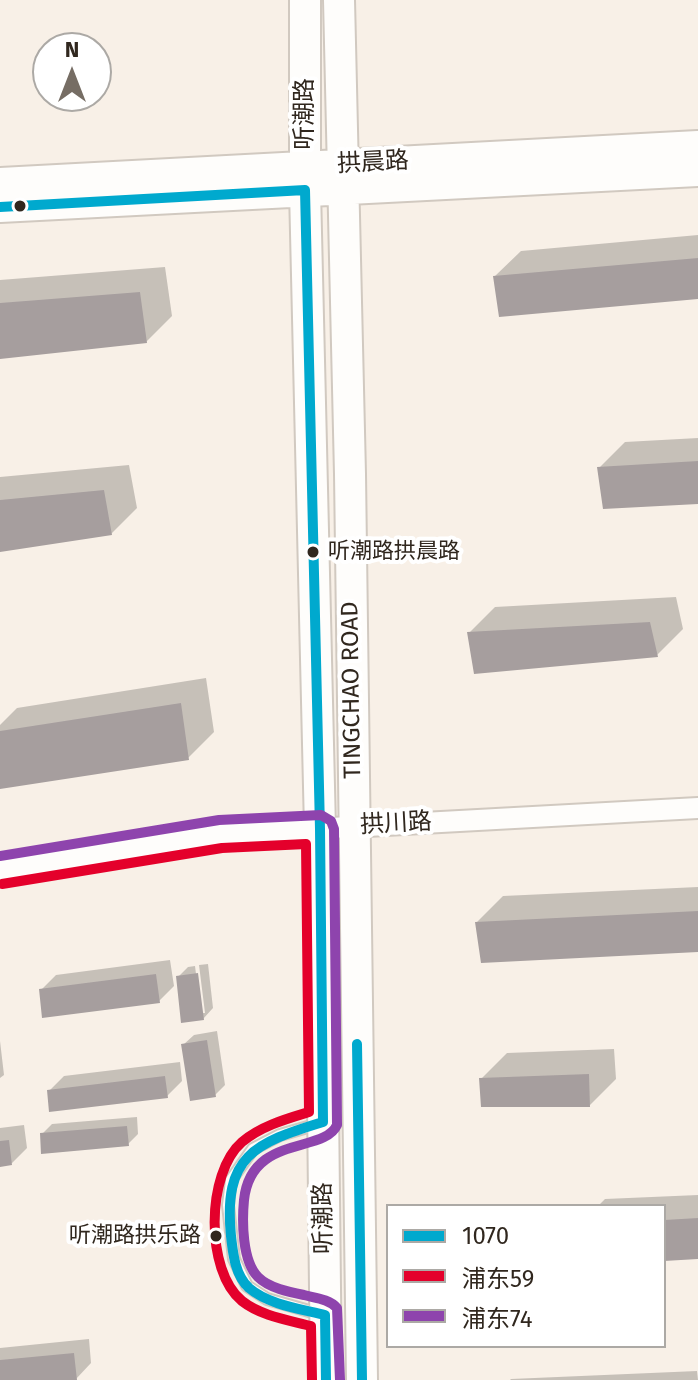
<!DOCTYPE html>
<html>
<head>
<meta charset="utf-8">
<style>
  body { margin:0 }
  #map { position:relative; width:698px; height:1380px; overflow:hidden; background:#f8f0e7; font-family:"Fira Sans","Noto Sans SC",sans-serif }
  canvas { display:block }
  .legend { position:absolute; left:386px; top:1204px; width:280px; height:144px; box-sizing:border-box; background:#fff; border:2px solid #aca9a5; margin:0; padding:10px 14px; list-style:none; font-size:24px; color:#30271e }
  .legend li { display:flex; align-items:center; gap:16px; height:40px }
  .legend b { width:40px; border:2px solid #aca9a5 }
  .north { position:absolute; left:32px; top:32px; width:80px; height:80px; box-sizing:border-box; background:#fff; border:2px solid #aca9a5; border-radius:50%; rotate:0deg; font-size:22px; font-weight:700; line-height:32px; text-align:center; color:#30271e }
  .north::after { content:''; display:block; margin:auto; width:28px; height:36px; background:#766d64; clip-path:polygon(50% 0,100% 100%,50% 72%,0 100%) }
</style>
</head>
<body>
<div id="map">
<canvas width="698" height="1380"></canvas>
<ul class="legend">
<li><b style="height:10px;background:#00a9ce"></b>1070</li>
<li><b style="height:10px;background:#e4002b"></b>浦东59</li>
<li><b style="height:10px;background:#8e44ad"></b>浦东74</li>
</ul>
<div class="north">N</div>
</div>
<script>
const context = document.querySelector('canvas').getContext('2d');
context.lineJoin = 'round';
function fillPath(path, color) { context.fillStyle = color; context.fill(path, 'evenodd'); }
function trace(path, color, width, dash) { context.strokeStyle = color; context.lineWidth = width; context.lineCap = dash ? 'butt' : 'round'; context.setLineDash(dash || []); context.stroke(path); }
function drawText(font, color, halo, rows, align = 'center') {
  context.font = font + ' "Fira Sans","Noto Sans SC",sans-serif'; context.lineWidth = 8; context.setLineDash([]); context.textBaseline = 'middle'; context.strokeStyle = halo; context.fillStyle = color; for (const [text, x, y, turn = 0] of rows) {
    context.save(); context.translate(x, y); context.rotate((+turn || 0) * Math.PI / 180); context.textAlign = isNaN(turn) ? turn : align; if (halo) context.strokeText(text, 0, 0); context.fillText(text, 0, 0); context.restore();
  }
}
fillPath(new Path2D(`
  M698,235V297L495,276L521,251Z
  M165,267L172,316L146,342L0,357V280Z
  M698,438V502L599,468L625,442Z
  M129,465L137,508L111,534L0,550V477Z
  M676,597L683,629L657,655L469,633L495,607Z
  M206,678L214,732L188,758L0,787V725L17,708Z
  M698,887V950L477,922L503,896Z
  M170,960L174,986L159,1001L41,990L56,975Z
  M208,964L213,1008L203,1019L178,977L188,967L195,966L201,1013H205L199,965Z
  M217,1031L225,1085L215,1095L183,1045L194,1035Z
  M0,1041L4,1075L0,1078Z
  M614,1049L616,1079L590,1105L481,1079L507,1053Z
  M180,1062L182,1081L167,1096L49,1091L64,1076Z
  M137,1117L138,1134L128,1144L42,1134L52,1124Z
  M24,1125L27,1148L12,1163L0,1165V1128Z
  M698,1195V1257L664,1259V1206H598L605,1199Z
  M89,1339L91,1363L76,1379L0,1380V1348Z
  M697,1371L698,1380H510L511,1379Z`), '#0003');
fillPath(new Path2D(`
  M698,258V299L499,317L493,276Z
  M140,292L147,343L0,359V303Z
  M698,461V504L603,509L597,467Z
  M104,490L112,535L0,552V500Z
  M650,622L658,657L474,674L467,632Z
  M181,703L189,760L0,789V731Z
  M698,911V952L481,963L475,922Z
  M198,973L204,1020L181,1023L176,976Z
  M156,974L160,1003L42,1018L39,989Z
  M207,1040L216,1097L190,1101L181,1044Z
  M589,1074L590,1107H481L479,1078Z
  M165,1076L168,1098L49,1112L47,1090Z
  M127,1126L129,1146L41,1154L40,1133Z
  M9,1140L12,1165L0,1167V1141Z
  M698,1218V1259L664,1261V1220Z
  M74,1353L77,1380H0V1360Z`), '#a69e9e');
const lane = new Path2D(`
  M318,1124L280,1135L253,1149L231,1180L228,1205L234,1259L247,1286L267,1299L323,1315`);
const street = new Path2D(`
  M0,870L221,834L698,808`);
const secondary = new Path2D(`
  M305,0V190L320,829L326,1380
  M339,0L350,474L362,1380
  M0,183L698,146
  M0,207L698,171`);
trace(lane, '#d1c9c0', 14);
trace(street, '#d1c9c0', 24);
trace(secondary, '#d1c9c0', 34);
trace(lane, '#fefdfb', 10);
trace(street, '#fefdfb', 20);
trace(secondary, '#fefdfb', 30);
trace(new Path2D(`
  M0,207L305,190L320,829L323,1122C254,1143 223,1156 231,1236C233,1254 235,1275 249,1288C269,1305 301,1309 325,1315L326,1380
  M357,1044L362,1380`), '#00a9ce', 10);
trace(new Path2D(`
  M2,884L222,848L306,844L309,1112C286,1119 261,1126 242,1142C206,1173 205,1271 242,1301C261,1316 288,1320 311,1326L312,1380`), '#e4002b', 10);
trace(new Path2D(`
  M0,856L219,820L321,815L331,821L334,829L337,1125C324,1154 251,1134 244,1200C242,1221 242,1261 258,1277C269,1288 289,1292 304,1295C315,1298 329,1299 337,1308L340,1380`), '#8e44ad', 10);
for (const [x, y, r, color] of [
  [20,206,7,"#30271e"],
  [313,552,7,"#30271e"],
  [216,1236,7,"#30271e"]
]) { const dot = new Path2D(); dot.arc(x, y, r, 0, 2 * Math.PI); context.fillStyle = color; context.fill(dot); trace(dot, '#fff', 3); }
drawText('22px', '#30271e', '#fff', [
  ["听潮路拱晨路",328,552],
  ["听潮路拱乐路",201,1236,"right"]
], 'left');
drawText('24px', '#30271e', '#fff', [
  ["听潮路",305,114,-90],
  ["拱晨路",373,163,-3],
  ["TINGCHAO ROAD",352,690,-91],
  ["拱川路",396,824,-3],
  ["听潮路",324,1218,-91]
]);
</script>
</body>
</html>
